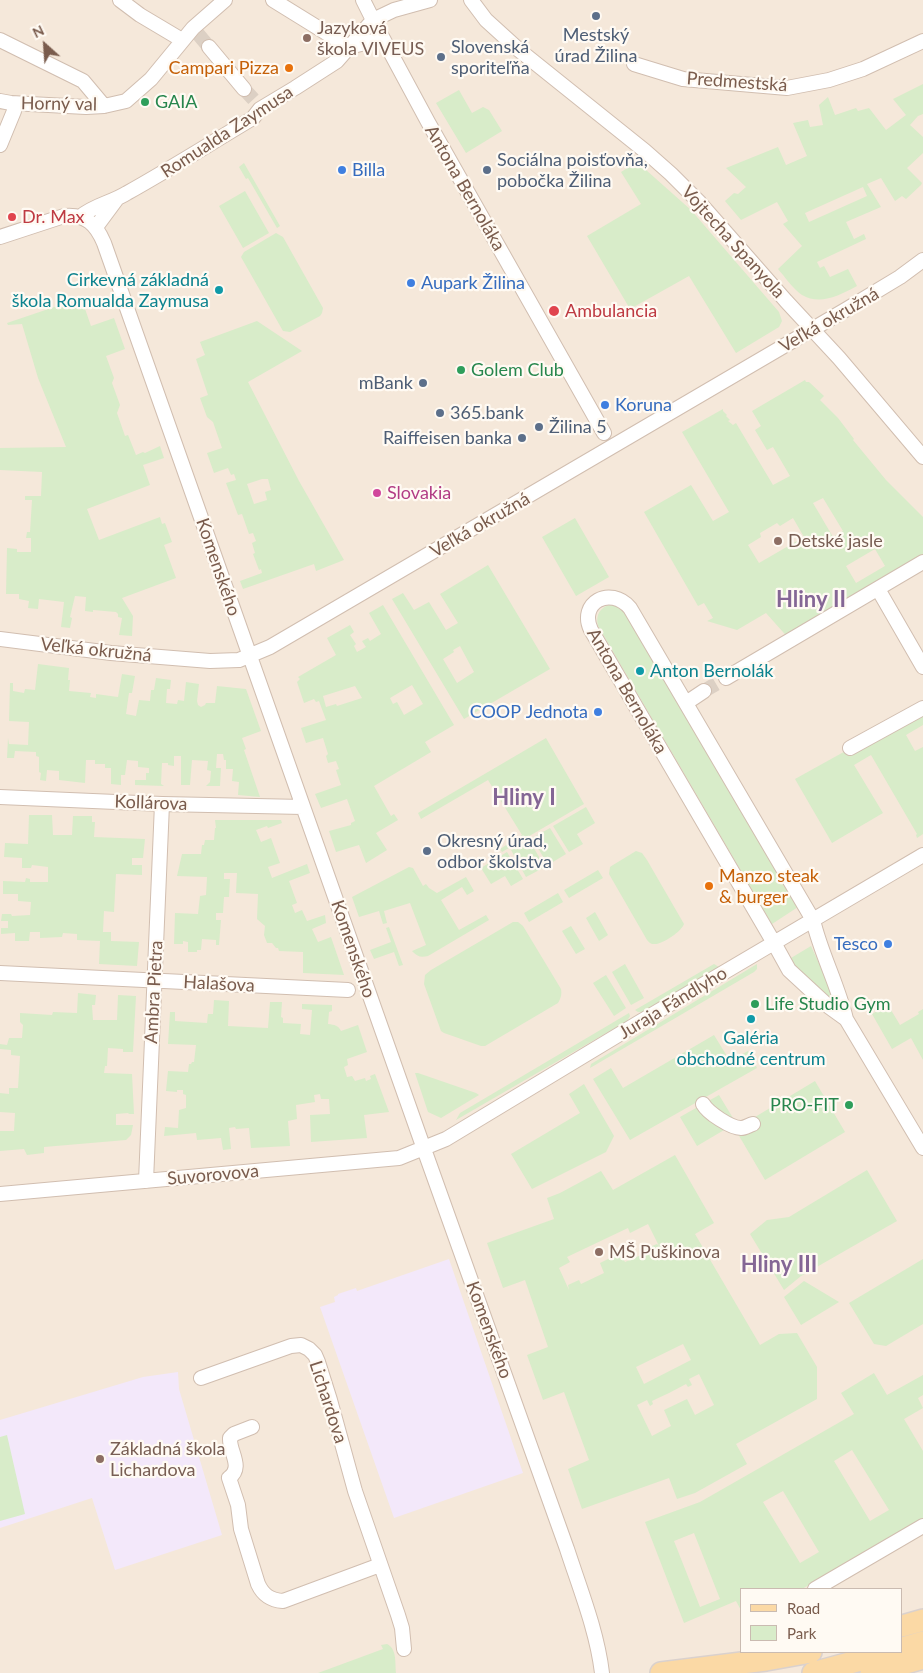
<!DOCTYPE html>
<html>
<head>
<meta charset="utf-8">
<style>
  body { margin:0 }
  #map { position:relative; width:923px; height:1673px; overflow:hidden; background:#fdf6ec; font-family:Lato,sans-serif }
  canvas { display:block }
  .legend { position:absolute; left:740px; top:1588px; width:162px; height:65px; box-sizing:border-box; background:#fffaf3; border:1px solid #cabbb1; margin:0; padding:6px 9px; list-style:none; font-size:15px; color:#7a5c4d }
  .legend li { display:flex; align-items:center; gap:10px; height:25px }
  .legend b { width:25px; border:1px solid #cabbb1 }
  .north { position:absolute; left:20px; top:20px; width:50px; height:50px; -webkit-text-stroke:4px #fffaf3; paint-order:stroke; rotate:334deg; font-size:14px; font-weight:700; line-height:20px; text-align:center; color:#7a5c4d }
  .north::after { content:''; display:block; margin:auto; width:18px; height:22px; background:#7a5c4d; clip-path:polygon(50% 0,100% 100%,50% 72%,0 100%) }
</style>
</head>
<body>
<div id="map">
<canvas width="923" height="1673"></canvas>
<ul class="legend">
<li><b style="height:6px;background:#fbd9a5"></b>Road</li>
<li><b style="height:14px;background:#d8ecc9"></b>Park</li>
</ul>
<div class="north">N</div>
</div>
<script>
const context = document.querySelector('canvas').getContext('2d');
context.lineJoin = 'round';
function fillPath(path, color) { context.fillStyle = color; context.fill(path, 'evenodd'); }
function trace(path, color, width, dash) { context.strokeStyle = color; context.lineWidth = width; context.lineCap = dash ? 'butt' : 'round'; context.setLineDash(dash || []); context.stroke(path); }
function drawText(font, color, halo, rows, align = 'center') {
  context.font = font + ' Lato,sans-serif'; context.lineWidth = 4.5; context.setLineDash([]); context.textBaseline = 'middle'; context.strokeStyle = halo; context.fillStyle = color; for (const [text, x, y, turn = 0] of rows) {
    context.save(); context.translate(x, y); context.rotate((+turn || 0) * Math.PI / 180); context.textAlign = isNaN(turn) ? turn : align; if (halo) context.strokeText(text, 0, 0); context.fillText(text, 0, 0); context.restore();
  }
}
fillPath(new Path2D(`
  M0,0H923V1673H0ZM742,1589H902V1652H742Z`), '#f5e8da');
fillPath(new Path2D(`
  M449,1259L523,1473L394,1518L320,1307L335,1302L334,1297L338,1295V1294L356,1288L357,1291Z
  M178,1372L179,1389L222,1535L115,1570L92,1498L0,1528V1420L143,1377Z`), '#f3e8fa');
fillPath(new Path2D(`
  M923,84V114L918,116L910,125L923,137V153L907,168L922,183L921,185L906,199L902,196L895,201L881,178L867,184L881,207L846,222L854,239L864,234L866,239L817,262L820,268L824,266L830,277L848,269L857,286C840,295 820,306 802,295C793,289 785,277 778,269L802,246L783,224L788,221L777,202L741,220L725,201L734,193L738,194L746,187L726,168L778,147L786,165L807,156L793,123L808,120L810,127L823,125L819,105L828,97L835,115L856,108L858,111L869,108L886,130L906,115L893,99ZM863,187L867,196L809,222L805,213Z
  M459,90L472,113L483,107L489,110L502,131L466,153L436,103Z
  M637,162L691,210L779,312L782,321L779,327L736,353L689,276L630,309L587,236L641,204L621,172Z
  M244,163L280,226L277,228L248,178L246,179L239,167Z
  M245,191L269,233L243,248L219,206Z
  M276,233L283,237L323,308L322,313L320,316L290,332L283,331L241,257L244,252Z
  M69,302L84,306L91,326L114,318L125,349L106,356L114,378L112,383L120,405L117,413L125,436L128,435L136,455L143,452L145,453L160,446L164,458L143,465L150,485L87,509L99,540L160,517L162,524L165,523L172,542L164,545L176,578L122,598L133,616L132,636L119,635L122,618L118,617V614L116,612L93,610V612L85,611L86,597L75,596L70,617L72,618L70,628L61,627L64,602L39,599L38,609L28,608L29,601L19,599V594H6L7,548L17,549V552H31V538H26L27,532H30L32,500H25V496H41L42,472L0,470V448L66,447L38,378L22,324L8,325L7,323Z
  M257,321L302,351L248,382L299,481L344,560L316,571L314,564L243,589L240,581L262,573L261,569L259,570L253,554L255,553L252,543L256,541L253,533L249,534L242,514L238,515L226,483L236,480L234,474L231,475L228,468L214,473L207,453L222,448L213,422L207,417L200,398L208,395L196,359L205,355L200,342ZM262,479H268L271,490L265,492L267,500L254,504L247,484Z
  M805,380L806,382H809L824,396L820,400L838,418L854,439L853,440L886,480L923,517V562L791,641L766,613L737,630L707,621L713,618L704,603L698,606L644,512L691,485L713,521L729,512L682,432L723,409V411L727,415L726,416L730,420L728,421L733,425L736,423L773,485L790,476L773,447L767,450L755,430L761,426L752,411ZM823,498L843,531L833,537L813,503ZM793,518L804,537L800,539L801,541L798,543L797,541L759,563L748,545L761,537L760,533L777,523L780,526ZM875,549L885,566L856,583L846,566Z
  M575,518L609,577L576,596L542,537Z
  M488,565L550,669L464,719L392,599L403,593L414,610L429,602L446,630L458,623L440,594ZM460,646L474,672L457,683L443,659L454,652L453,650Z
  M613,604L624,610L798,907L772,924L598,626C595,614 601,606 613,604Z
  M383,605L454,725L425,742L431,752L374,786L391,816L394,814L398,820L376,833L387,850L366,863L359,845L336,852L329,831L351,825V823L355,821L347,799L321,808L315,794L341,785L336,770L339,769L336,761L328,763L326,756L328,754L323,738L306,743L301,728L326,720L319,701L316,702L314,699L304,703L297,682L300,679L298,677L336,655L327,638L350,625L354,632L350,635L356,644L354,646L357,652L366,647L362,641L368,638L370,641L381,634L369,613ZM412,685L423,704L404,715L397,702L393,704L390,698ZM355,686L362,698L337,706L336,704L326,707L323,696Z
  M38,664L69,668L68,680H70L69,691L91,693L90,697L96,698V694L118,697L122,674L135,676L132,693H129L126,714L136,716L139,700L150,701L151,690H154L156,678L171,680L170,689H167L166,703L177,704L178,700L184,701L186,682L199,684L197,701L198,705L201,707L205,705L206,703H215L217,686L246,689L261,731L242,738L246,749L244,750L260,797L238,795L239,782L232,781L233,769H226V760H224L223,754H217L216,768H221L220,786H206L210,782L211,771L207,770L208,761L192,760L190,785H181V756H174V766L168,765V763H162L161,784L164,786L135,785V780H146V773H149V768L138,767V761L127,760L125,775H121V785L111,784V768H105V764H95V760H86L85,783L59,780V771L47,770L46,781L40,780L41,773L39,772V757L36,756V752L15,751L14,758H7L8,738L9,744L28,745L29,722L9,721L10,683H13V691L24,693L25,689L35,690Z
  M923,708V725L906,735L915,751L923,747V834L917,838L916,835L917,834L871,755L854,765L883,813L832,843L795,779Z
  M546,738L584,804L502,852L500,849L522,835L488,780L421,819L418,813Z
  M586,807L595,823L577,834L583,844L569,852L553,826Z
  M29,815H52L53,835H72L73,816H92V822H95L94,837L145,839L143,858H132V865H142V875L116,874L114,912L104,911L103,932H111V941L139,942L137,966L99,964L100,941L77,940V934L63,933L62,937L40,938V932H30L29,941H15V933L1,934V928H8V921H1L2,914H11L12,916L30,915L31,902L18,901V894H3V881L25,882L26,878L30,879V882H48V867L32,865L31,868H22V858L4,857L5,843L28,844Z
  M215,820H281L282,823L268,828L267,826L256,830L261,842L271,838L280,863L268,867L272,878L307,864L310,873L289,881L297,903L292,905L295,913L302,910L307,921L325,915L326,923L312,929L318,942L331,937L344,975L303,973V952L279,951L278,948H276L272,943H267L264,935L265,926L257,919L258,894L236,893L237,873H224V879H230L229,897H224L223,913H216V920H221L219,945H216V940L202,939L201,950H197V952H188V942L183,941V944H174L175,913L198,914L200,896L206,895L207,877L177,876L182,854H201L202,845H204L205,840H214L215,828H216Z
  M550,828L566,854L548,865L532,838Z
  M529,840L545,867L526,877L511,850Z
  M636,851L642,853L647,860L684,924C682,931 662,945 654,944C650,944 649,942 647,940L609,874L610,867L613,865Z
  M507,852L523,879L511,886L505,876L491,884L481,868Z
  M409,867L413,868L423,886L426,884L429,888L437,893L466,877L474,891L467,895L462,887L441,900L459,930L486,915L489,920L428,956C420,958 417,956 412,951L426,945L410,903L384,911L387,923L383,924L379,911L359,917L352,897Z
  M598,870L603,878L569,898L564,890Z
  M558,893L563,902L529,922L524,913Z
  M595,912L608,935L599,941L586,918Z
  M513,922H518L523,926L561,989C562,994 561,998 558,1003L485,1046H481L444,1033L441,1031L424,984L425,975L431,970Z
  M571,926L585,949L576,954L562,931Z
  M389,927L403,965L399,966L394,952L374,959L370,950L391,942L386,928Z
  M811,946L833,994L834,1001H831L795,968L791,961V958Z
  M625,964L644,998L631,1005L612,972Z
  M714,964L719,967L642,1012H638L635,1010Z
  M757,964V969L754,972L590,1068L591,1064Z
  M606,975L626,1008L614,1016L593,983Z
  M78,993L96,995L95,1005H92L93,1020H117L118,995L136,996L133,1052H123V1049L108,1048L107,1066H105L104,1073L132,1074L134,1114H129L128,1113L116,1114V1125H133L131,1135L126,1140L44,1147V1153L27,1155L24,1149L0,1151V1131H14L15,1113L0,1112V1093L9,1094V1088H18L20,1056L11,1055V1050L0,1049V1044L7,1045L9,1038H22L23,1025L20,1022V1013L52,1015L53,1012L77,1013Z
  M214,1000L229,1001L228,1026L268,1028L270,1002H282L281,1017L283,1018V1023L301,1024L300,1034L310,1035L312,1010L302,1009V1004L332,1005V1011L329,1012L328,1024C335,1025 338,1025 341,1031L358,1025L367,1052L347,1059L348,1065L344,1067L347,1077L352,1076L355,1081L365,1078L366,1081L371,1079L370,1076L375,1074L389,1112L364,1115L367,1138L311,1142L310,1115L330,1114L329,1099H321L320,1094L314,1095L315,1102L296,1105L297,1119L288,1121L290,1146L251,1148L249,1128L236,1129L235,1127L229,1128L231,1149L223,1150L221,1138L197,1140L196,1133L164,1136L165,1127L178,1128L179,1110L186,1108V1095L183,1094V1090H177V1092L166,1091L168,1071L188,1072L189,1064H191L192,1062H194L196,1045L168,1044L170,1012H175V1021L207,1023L208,1014H213Z
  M888,1005L900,1025L919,1014L918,1012L923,1009V1060L911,1038L892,1049L872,1014Z
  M629,1013L630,1016L627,1021L456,1120L460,1113Z
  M714,1035L730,1061L748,1051L757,1068L630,1140L593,1079L611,1068L623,1088Z
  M415,1073H418L476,1093L479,1095L441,1118L428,1112Z
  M815,1081L845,1132L765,1180L735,1129Z
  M584,1084L614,1136L606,1152L532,1189L511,1154L580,1113L569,1094Z
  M719,1095L736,1123L697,1146L680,1117Z
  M675,1155L714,1223L695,1234L760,1345L779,1334L797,1333L817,1367V1399L736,1444L747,1464L695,1493L677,1499L669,1478L582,1509L568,1469L589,1460L564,1392L543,1400L527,1355L548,1347L525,1280L503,1288L487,1243L554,1219L547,1198L560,1193L601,1171L613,1190ZM648,1224L659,1246L657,1244L647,1248L648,1252L625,1262L620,1253L600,1263L604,1273L581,1284L579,1280L568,1285L569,1290L559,1268L570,1262L567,1257L628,1228L630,1233ZM683,1344L691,1360L644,1384L636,1367ZM699,1374L714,1405L695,1415L687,1399L664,1410L671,1426L652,1436L637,1405L647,1400L650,1406L653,1404L652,1401C663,1396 675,1390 686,1384L688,1387L692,1385L689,1379Z
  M867,1170L897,1221L801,1276L784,1290L750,1234L767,1220L789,1217Z
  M923,1259V1324L886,1346L874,1344L849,1303Z
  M804,1281L839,1302L801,1325L784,1297Z
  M874,1373L887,1395L923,1375V1395L918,1398L923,1408L904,1419L923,1451V1520L802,1589H742V1612L736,1601L684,1623L645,1522L700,1502L854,1414L841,1393ZM852,1450L889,1510L870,1521L834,1461ZM783,1491L819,1552L800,1563L763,1502ZM694,1533L720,1599L700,1607L674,1541Z
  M7,1435L25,1514L0,1521V1437Z
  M387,1644C397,1649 395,1662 396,1673H318L383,1649L381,1645Z`), '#d8ecc9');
trace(new Path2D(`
  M198,34L209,47
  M244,89L256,102
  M704,691L726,678`), '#dcd0c4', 14, [14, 7]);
const street = new Path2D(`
  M120,0L140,15L182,40
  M273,0L349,47
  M430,0L394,10L373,20L428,122L604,433
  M471,0L486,20L519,50L645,151L671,174L700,203L786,301L839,358L923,457
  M0,40L83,81L104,106
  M209,47L244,89
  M349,47L373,41L381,37
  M634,64L683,79L787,88L829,80L863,69L923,41
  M0,101L11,103L86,107L104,106L126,101L151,79L193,28L225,0
  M0,145L14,111L15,104
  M80,217C94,205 111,203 127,193C170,169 211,143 253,118L260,109L295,88L337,61L373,20L363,0
  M96,227L116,200
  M0,237L64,216C86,214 96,224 104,243L424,1149L567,1549C580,1589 597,1631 602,1673
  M878,589L923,667
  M0,639L111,653L210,661L239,660L270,647L847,309L900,277L923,260
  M726,678L923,562
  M686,703L704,691
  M850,748L923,708
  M0,797L162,804L303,807
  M0,973L348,990
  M846,1019L828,1006L789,970L774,943L591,630C578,603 610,585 630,608L813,920C821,954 838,985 846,1019L923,1148
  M703,1104C708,1113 731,1128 741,1128C745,1128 749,1125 753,1124
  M146,1181L162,804
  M0,1194L399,1158L446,1139L638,1023L923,855
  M201,1378L291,1346L301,1345L309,1349L315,1355L318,1362L330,1400L355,1491L398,1615L402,1628L404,1649
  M252,1427L234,1434L230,1438C229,1452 244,1467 229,1478L238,1505L241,1529L258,1584C263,1595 270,1600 283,1601L380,1565
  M815,1589L923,1526`);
const primary = new Path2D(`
  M902,1626L923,1620
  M902,1648L923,1642
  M661,1673L766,1660L811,1652
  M813,1673L890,1652
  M871,1673L923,1658`);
trace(street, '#d1beb0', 16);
trace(primary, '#dad1cd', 24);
trace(street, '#fff', 14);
trace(primary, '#fbd9a5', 21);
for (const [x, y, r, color] of [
  [596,16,5,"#5c6f8a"],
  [307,38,5,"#8d6e63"],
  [441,57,5,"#5c6f8a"],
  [289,68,5,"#e8710a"],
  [145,102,5,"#2e9e5b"],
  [342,170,5,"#3f7fe0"],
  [487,170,5,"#5c6f8a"],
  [12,217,5,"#e0444e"],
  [411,283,5,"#3f7fe0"],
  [219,290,5,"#0f9aa8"],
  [554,311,6,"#e0444e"],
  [461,370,5,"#2e9e5b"],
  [423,383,5,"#5c6f8a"],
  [605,405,5,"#3f7fe0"],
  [440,413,5,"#5c6f8a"],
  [539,427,5,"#5c6f8a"],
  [522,438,5,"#5c6f8a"],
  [377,493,5,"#d1479c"],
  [778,541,5,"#8d6e63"],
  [640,671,5,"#0f9aa8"],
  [598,712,5,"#3f7fe0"],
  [427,851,5,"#5c6f8a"],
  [709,886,5,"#e8710a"],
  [888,944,5,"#3f7fe0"],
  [755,1004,5,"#2e9e5b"],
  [751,1019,5,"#0f9aa8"],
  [849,1105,5,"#2e9e5b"],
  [599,1252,5,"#8d6e63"],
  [100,1459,5,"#8d6e63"]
]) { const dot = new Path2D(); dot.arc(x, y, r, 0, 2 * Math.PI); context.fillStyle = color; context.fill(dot); trace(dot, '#fffaf3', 2); }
drawText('18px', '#785e54', '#fffaf3', [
  ["Jazyková",317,28],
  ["škola VIVEUS",317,49],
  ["Detské jasle",788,541],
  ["MŠ Puškinova",609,1252],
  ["Základná škola",110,1449],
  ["Lichardova",110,1470]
], 'left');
drawText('18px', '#4e5e75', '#fffaf3', [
  ["Mestský",596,35,"center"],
  ["úrad Žilina",596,56,"center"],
  ["Slovenská",451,47],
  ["sporiteľňa",451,68],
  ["Sociálna poisťovňa,",497,160],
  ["pobočka Žilina",497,181],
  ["mBank",413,383,"right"],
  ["365.bank",450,413],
  ["Žilina 5",549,427],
  ["Raiffeisen banka",512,438,"right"],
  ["Okresný úrad,",437,841],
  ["odbor školstva",437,862]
], 'left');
drawText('18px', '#c56008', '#fffaf3', [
  ["Campari Pizza",279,68],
  ["Manzo steak",719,876,"left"],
  ["& burger",719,897,"left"]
], 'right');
drawText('18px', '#7a5c4d', '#fffaf3', [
  ["Predmestská",737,82,4],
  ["Horný val",59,104,1],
  ["Romualda Zaymusa",227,132,-33],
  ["Antona Bernoláka",465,188,60],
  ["Vojtecha Spanyola",733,242,48],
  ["Veľká okružná",829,320,-30],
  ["Veľká okružná",480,525,-30],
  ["Komenského",218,567,71],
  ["Veľká okružná",96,650,6],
  ["Antona Bernoláka",627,691,60],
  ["Kollárova",151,803,2],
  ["Komenského",353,949,71],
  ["Halašova",219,984,3],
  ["Ambra Pietra",154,992,-87],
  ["Juraja Fándlyho",673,1003,-31],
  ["Suvorovova",213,1175,-5],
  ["Komenského",489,1330,70],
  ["Lichardova",328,1402,72]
]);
drawText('18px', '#27864d', '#fffaf3', [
  ["GAIA",155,102],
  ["Golem Club",471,370],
  ["Life Studio Gym",765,1004],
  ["PRO-FIT",839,1105,"right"]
], 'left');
drawText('18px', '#366cbe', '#fffaf3', [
  ["Billa",352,170],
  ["Aupark Žilina",421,283],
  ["Koruna",615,405],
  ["COOP Jednota",588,712,"right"],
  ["Tesco",878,944,"right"]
], 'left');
drawText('18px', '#be3a42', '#fffaf3', [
  ["Dr. Max",22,217],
  ["Ambulancia",565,311]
], 'left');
drawText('18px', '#0d838f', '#fffaf3', [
  ["Cirkevná základná",209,280],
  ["škola Romualda Zaymusa",209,301],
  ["Anton Bernolák",650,671,"left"],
  ["Galéria",751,1038,"center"],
  ["obchodné centrum",751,1059,"center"]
], 'right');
drawText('18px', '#b23c85', '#fffaf3', [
  ["Slovakia",387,493]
], 'left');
drawText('bold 22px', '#846695', '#fffaf3', [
  ["Hliny II",811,600],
  ["Hliny I",524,798],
  ["Hliny III",779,1265]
]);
</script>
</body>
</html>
